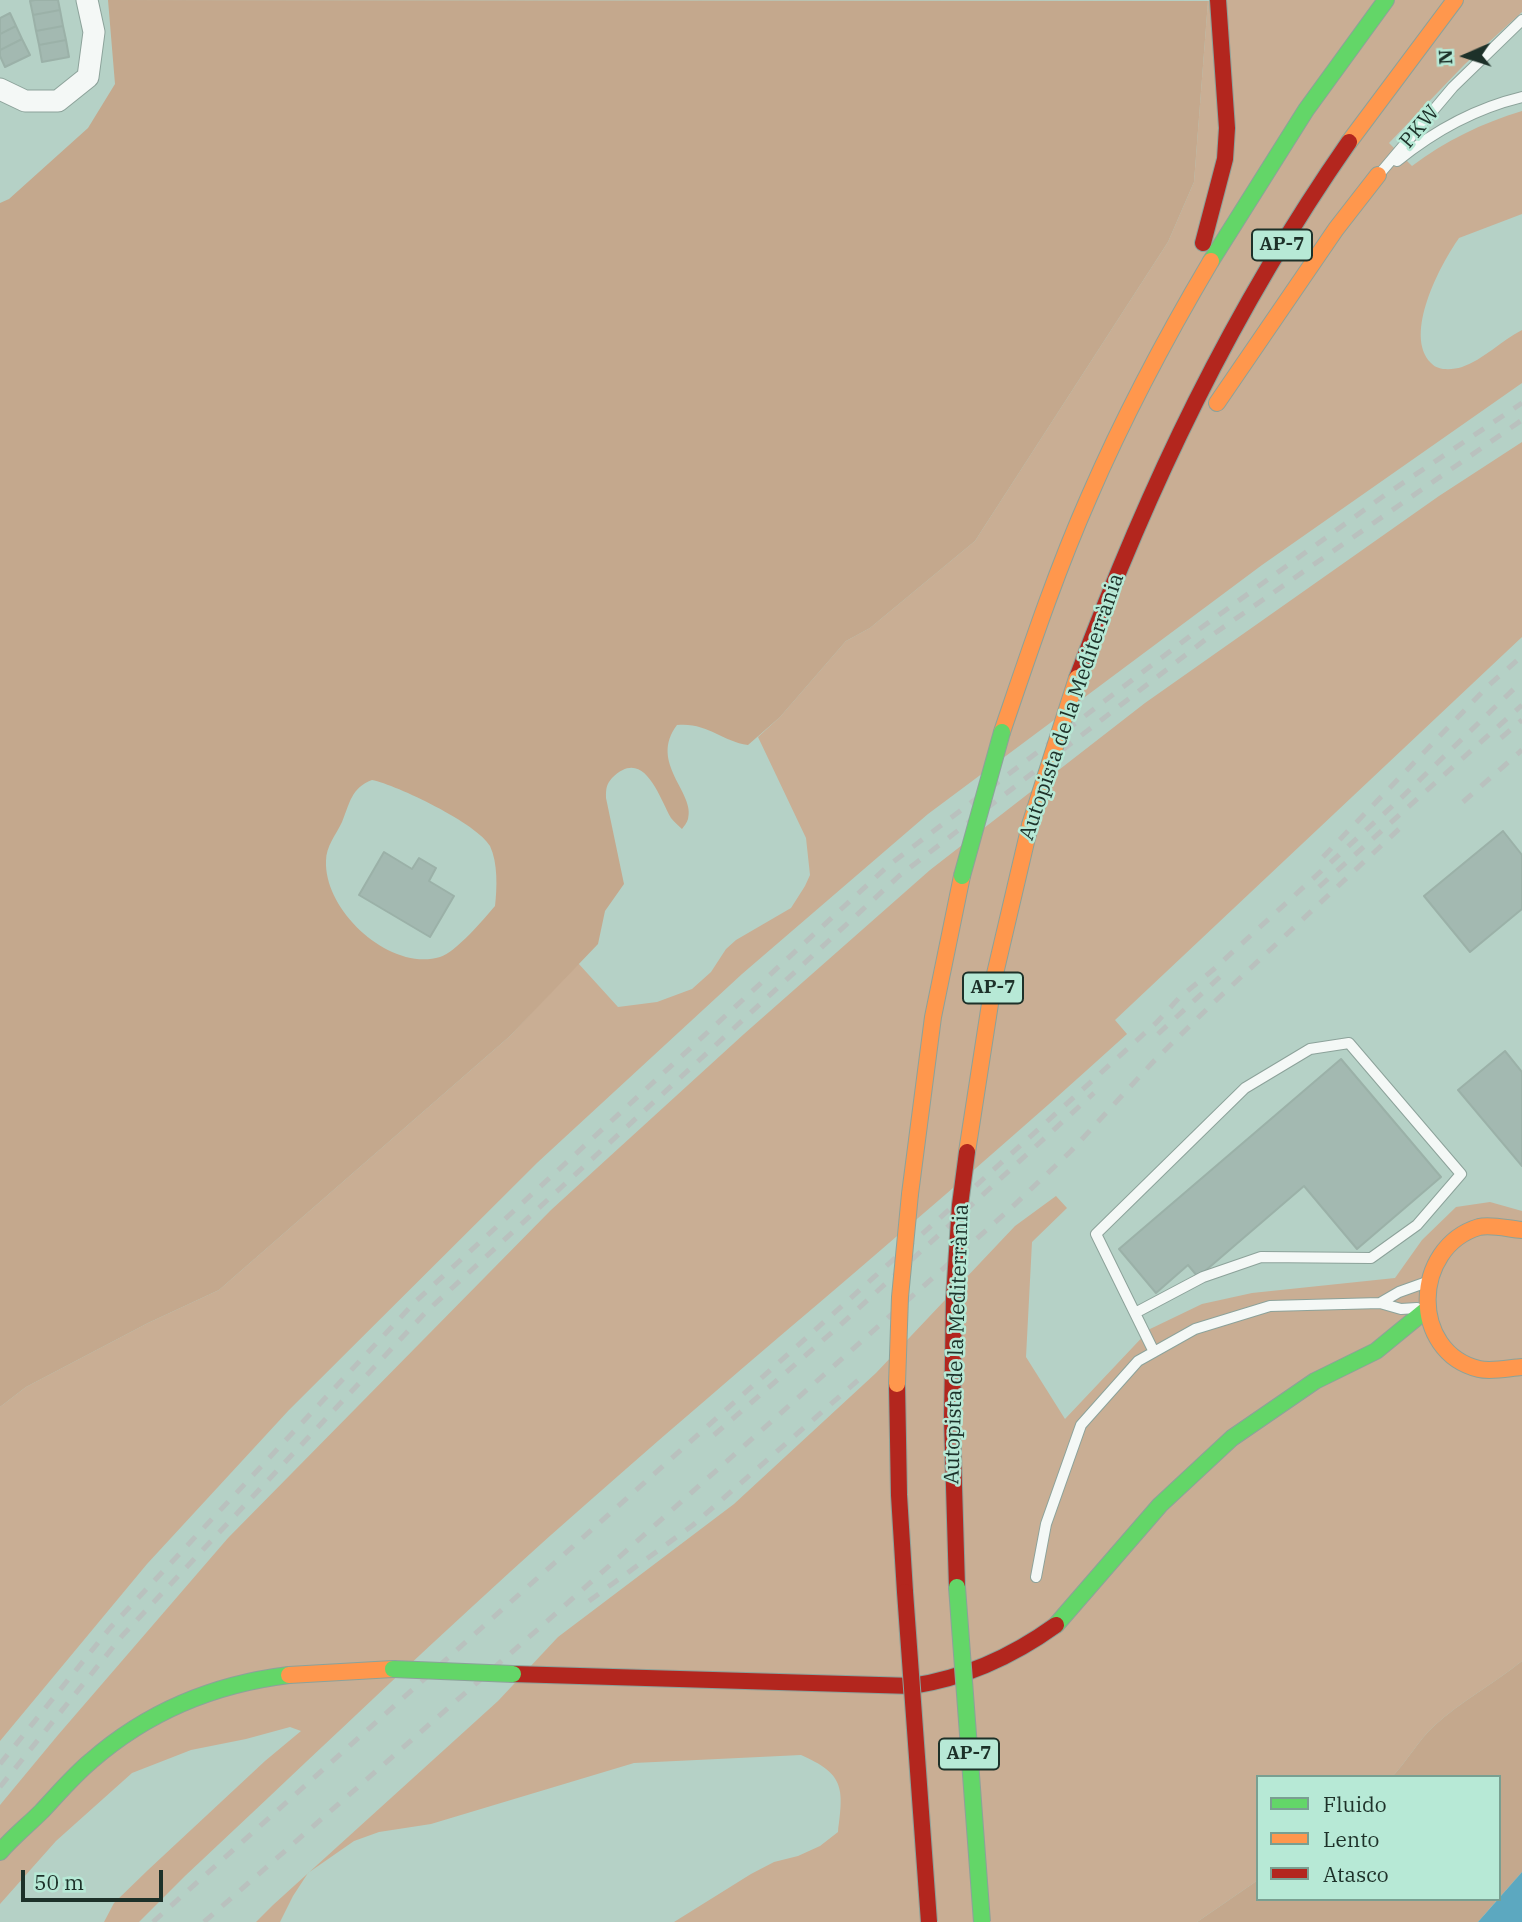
<!DOCTYPE html>
<html>
<head>
<meta charset="utf-8">
<style>
  body { margin:0 }
  #map { position:relative; width:1522px; height:1922px; overflow:hidden; background:#b5d1c6; font-family:"IBM Plex Serif",serif }
  canvas { display:block }
  .legend { position:absolute; left:1256px; top:1775px; width:245px; height:126px; box-sizing:border-box; background:#b7e9d6; border:2px solid #799f91; margin:0; padding:9px 12px; list-style:none; font-size:21px; color:#1d3129 }
  .legend li { display:flex; align-items:center; gap:14px; height:35px }
  .legend b { width:35px; border:2px solid #799f91 }
  .north { position:absolute; left:1431px; top:21px; width:70px; height:70px; -webkit-text-stroke:5px #b7e9d6; paint-order:stroke; rotate:267deg; font-size:19px; font-weight:700; line-height:28px; text-align:center; color:#1d3129 }
  .north::after { content:''; display:block; margin:auto; width:24px; height:32px; background:#1d3129; clip-path:polygon(50% 0,100% 100%,50% 72%,0 100%) }
  .scale { position:absolute; left:21px; top:1870px; width:142px; height:32px; box-sizing:border-box; border:4px solid #1d3129; border-top:0; padding-left:9px; font-size:21px; line-height:24px; white-space:nowrap; color:#1d3129; -webkit-text-stroke:5px #b7e9d6; paint-order:stroke }
</style>
</head>
<body>
<div id="map">
<canvas width="1522" height="1922"></canvas>
<ul class="legend">
<li><b style="height:9px;background:#63d668"></b>Fluido</li>
<li><b style="height:9px;background:#ff974d"></b>Lento</li>
<li><b style="height:9px;background:#b3261e"></b>Atasco</li>
</ul>
<div class="north">N</div>
<div class="scale">50 m</div>
</div>
<script>
const context = document.querySelector('canvas').getContext('2d');
context.lineJoin = 'round';
function fillPath(path, color) { context.fillStyle = color; context.fill(path, 'evenodd'); }
function trace(path, color, width, dash) { context.strokeStyle = color; context.lineWidth = width; context.lineCap = dash ? 'butt' : 'round'; context.setLineDash(dash || []); context.stroke(path); }
function drawText(font, color, halo, rows, align = 'center') {
  context.font = font + ' "IBM Plex Serif",serif'; context.lineWidth = 5; context.setLineDash([]); context.textBaseline = 'middle'; context.strokeStyle = halo; context.fillStyle = color; for (const [text, x, y, turn = 0] of rows) {
    context.save(); context.translate(x, y); context.rotate((+turn || 0) * Math.PI / 180); context.textAlign = isNaN(turn) ? turn : align; if (halo) context.strokeText(text, 0, 0); context.fillText(text, 0, 0); context.restore();
  }
}
fillPath(new Path2D(`
  M1218,0H1522V12L1465,64L1389,143L1412,166C1445,141 1482,123 1522,111V214L1459,238C1440,265 1403,335 1431,363C1438,371 1452,370 1462,367C1483,360 1502,340 1522,330V383L1262,565L928,814L742,974L538,1162L289,1410L147,1564L0,1741V1407L26,1387L148,1323L219,1290L510,1036L578,963L618,1007L657,1002L692,989L711,972L726,949L736,940L791,908L805,886L810,875L806,838L758,737L780,717L846,641L870,628L975,541L1168,242L1194,182L1208,1Z
  M1522,442V637L1115,1020L1127,1034C925,1218 712,1389 510,1572C400,1672 293,1775 185,1876L139,1922H104L114,1903L148,1870L265,1761L301,1731L290,1727L246,1739L191,1750L132,1773L56,1841L0,1904V1805L58,1735L228,1538L551,1210L744,1034L930,870L1145,703L1439,496Z
  M1056,1196L1067,1208L1032,1242L1026,1357L1065,1419L1150,1329L1202,1304L1252,1293L1395,1278L1422,1240L1456,1207L1490,1202L1522,1211V1661C1494,1684 1461,1701 1434,1726C1418,1741 1407,1761 1392,1777H1258V1880L1197,1922H674L751,1874L774,1862L798,1856L820,1846L838,1832C844,1787 844,1774 801,1755L634,1763L431,1824L379,1832L354,1841L308,1873L293,1896L280,1922H256L273,1905L498,1701L558,1637L734,1504L876,1373L1015,1226Z`), '#c9ae94');
fillPath(new Path2D(`
  M108,0L1208,1L1194,182L1168,242L975,541L870,628L846,641L780,717L748,745C721,741 707,722 677,725C648,763 696,793 688,819C687,823 684,826 682,829C678,825 674,822 671,818C659,797 644,746 612,778C606,785 606,789 606,798L624,884L605,911L598,944L510,1036L219,1290L148,1323L26,1387L0,1407V203L9,199L88,128L115,84ZM372,780C397,785 478,824 490,846C498,863 497,888 495,906C483,920 456,952 440,957C390,972 324,911 326,861C326,846 336,835 342,822C350,803 351,788 372,780Z
  M1522,1661V1872L1499,1898V1777H1392C1407,1761 1418,1741 1434,1726C1461,1701 1494,1684 1522,1661Z
  M1258,1880V1899H1498L1478,1922H1197Z`), '#c4a88d');
fillPath(new Path2D(`
  M1522,1872V1922H1478Z`), '#5ca8c0');
const building = new Path2D(`
  M35,0H58L60,10L33,15L30,1Z
  M60,10L63,26L36,31L33,15Z
  M10,13L16,26L0,34V18Z
  M16,26L22,39L0,50V34Z
  M63,26L66,40L39,45L36,31Z
  M22,39L30,55L5,67L0,56V50Z
  M66,40L69,57L42,62L39,45Z
  M1503,831L1522,855V909L1470,952L1424,896Z
  M384,852L412,869L419,858L436,868L429,881L454,896L430,937L359,895Z
  M1505,1051L1522,1072V1166L1458,1090Z
  M1341,1059L1441,1177L1357,1249L1304,1186L1198,1277L1188,1265L1156,1293L1119,1249Z`);
fillPath(building, '#a3b9b1');
trace(building, '#9bb1a8', 2);
const lane = new Path2D(`
  M1397,161C1434,131 1476,108 1522,97
  M1382,171L1453,87L1522,20
  M1380,1303L1399,1292L1427,1282
  M1135,1313L1203,1277L1261,1257L1371,1258L1417,1225L1461,1174L1349,1043L1310,1049L1245,1088L1096,1234L1154,1352
  M1036,1577L1046,1524L1081,1425L1138,1361L1195,1329L1270,1306L1380,1303L1401,1309L1417,1308`);
const street = new Path2D(`
  M0,89L25,101H58L88,77L94,32L87,0`);
const fast = new Path2D(`
  M1211,261L1306,110L1386,0
  M1056,1625L1160,1505L1232,1438L1315,1381L1376,1351L1426,1310
  M0,1852C13,1837 28,1825 42,1811C58,1794 73,1776 91,1761C147,1712 215,1684 289,1675`);
const slow = new Path2D(`
  M1349,142L1455,0
  M1217,403L1336,229L1378,175
  M1002,732C1029,653 1055,574 1089,497C1124,416 1166,337 1211,261
  M967,1152L994,978L1030,825
  M910,1194L933,1017L962,876
  M1522,1230C1509,1229 1491,1224 1479,1227C1412,1247 1409,1352 1479,1369C1491,1372 1509,1368 1522,1367
  M289,1675L393,1669`);
const jam = new Path2D(`
  M1203,243L1225,159L1227,128L1218,0
  M1077,678C1148,487 1232,310 1349,142
  M954,1298L952,1419L957,1587
  M897,1384L899,1495L905,1592
  M513,1674L912,1686C965,1678 1013,1656 1056,1625`);
trace(lane, '#8ca29a', 12);
trace(street, '#8ca29a', 23);
trace(fast, '#8ca29a', 18);
trace(slow, '#8ca29a', 18);
trace(jam, '#8ca29a', 18);
trace(lane, '#f4f8f6', 10);
trace(street, '#f4f8f6', 21);
trace(fast, '#63d668', 16);
trace(slow, '#ff974d', 16);
trace(jam, '#b3261e', 16);
trace(new Path2D(`
  M1501,738L1522,720
  M1463,802L1522,750
  M1323,857L1488,686L1522,656
  M1319,887L1522,705
  M1158,1034L1223,974
  M714,1435L837,1328L1094,1093
  M589,1601L693,1525L864,1375
  M0,1764L110,1628L415,1302L889,865L1198,630L1385,495L1522,403
  M0,1787L122,1636L426,1312L899,876L1205,640L1522,420
  M153,1922C487,1622 824,1324 1157,1022L1179,998L1214,969L1400,799L1522,681
  M204,1922L545,1623L1009,1210L1071,1151L1153,1062L1209,1007L1399,829`), '#b9c1be', 5, [12, 12]);
const fastBridge = new Path2D(`
  M962,876L1002,732
  M957,1587L982,1922
  M393,1669L513,1674`);
const slowBridge = new Path2D(`
  M1030,825L1077,678
  M897,1384L900,1297L910,1194`);
const jamBridge = new Path2D(`
  M954,1298L960,1205L967,1152
  M905,1592L929,1922`);
trace(fastBridge, '#8ca29a', 18, []);
trace(slowBridge, '#8ca29a', 18, []);
trace(jamBridge, '#8ca29a', 18, []);
trace(fastBridge, '#63d668', 16);
trace(slowBridge, '#ff974d', 16);
trace(jamBridge, '#b3261e', 16);
for (const [x, y, w] of [
  [1282,245,60],
  [993,988,60],
  [969,1754,60]
]) { const box = new Path2D(); box.roundRect(x - w / 2, y - 15.5, w, 31, 5); context.fillStyle = '#b7e9d6'; context.fill(box); trace(box, '#1d3129', 2); }
drawText('bold 19px', '#1d3129', null, [
  ["AP-7",1282,245],
  ["AP-7",993,988],
  ["AP-7",969,1754]
]);
drawText('21px', '#1d3129', '#b7e9d6', [
  ["PKW",1420,127,-50],
  ["Autopista de la Mediterrània",1072,707,-71],
  ["Autopista de la Mediterrània",957,1344,-88]
]);
</script>
</body>
</html>
